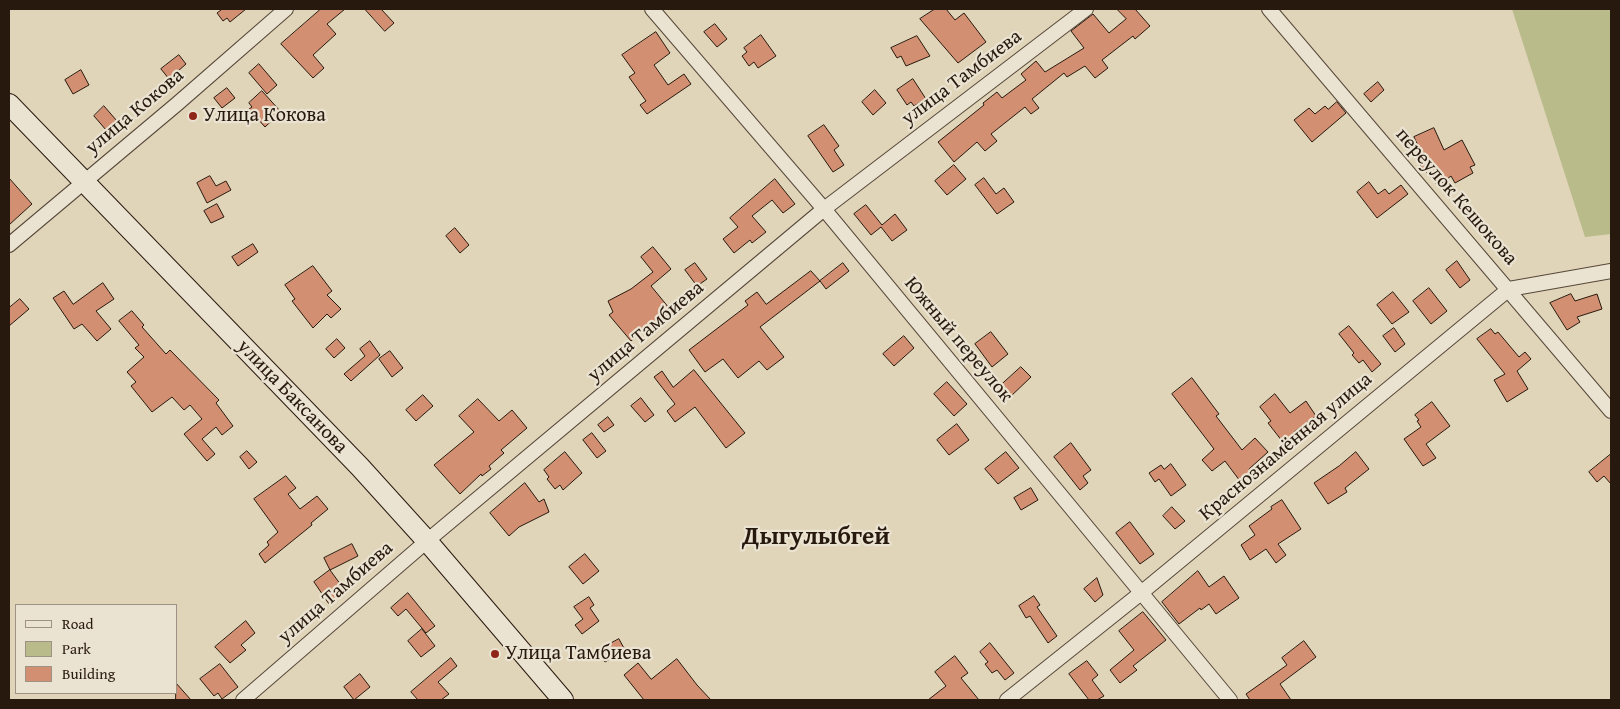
<!DOCTYPE html>
<html>
<head>
<meta charset="utf-8">
<style>
  body { margin:0 }
  #map { position:relative; width:1620px; height:709px; overflow:hidden; background:#e0d4b9; font-family:"Gentium Book Plus",serif }
  canvas { display:block }
  .frame { position:absolute; inset:0; border:10px solid #28190e; pointer-events:none }
  .legend { position:absolute; left:15px; top:604px; width:162px; height:90px; box-sizing:border-box; background:#ebe3d2; border:1px solid #9d9284; margin:0; padding:6px 9px; list-style:none; font-size:15px; color:#28190e }
  .legend li { display:flex; align-items:center; gap:10px; height:25px }
  .legend b { width:25px; border:1px solid #9d9284 }
</style>
</head>
<body>
<div id="map">
<canvas width="1620" height="709"></canvas>
<div class="frame"></div>
<ul class="legend">
<li><b style="height:6px;background:#ebe3d2"></b>Road</li>
<li><b style="height:14px;background:#b9bb8b"></b>Park</li>
<li><b style="height:14px;background:#d28f71"></b>Building</li>
</ul>
</div>
<script>
const context = document.querySelector('canvas').getContext('2d');
context.lineJoin = 'round';
function fillPath(path, color) { context.fillStyle = color; context.fill(path, 'evenodd'); }
function trace(path, color, width, dash) { context.strokeStyle = color; context.lineWidth = width; context.lineCap = dash ? 'butt' : 'round'; context.setLineDash(dash || []); context.stroke(path); }
function drawText(font, color, halo, rows, align = 'center') {
  context.font = font + ' "Gentium Book Plus",serif'; context.lineWidth = 4.5; context.setLineDash([]); context.textBaseline = 'middle'; context.strokeStyle = halo; context.fillStyle = color; for (const [text, x, y, turn = 0] of rows) {
    context.save(); context.translate(x, y); context.rotate((+turn || 0) * Math.PI / 180); context.textAlign = isNaN(turn) ? turn : align; if (halo) context.strokeText(text, 0, 0); context.fillText(text, 0, 0); context.restore();
  }
}
fillPath(new Path2D(`
  M1512,9H1611V234L1585,237Z`), '#b9bb8b');
const building = new Path2D(`
  M220,9H246L230,22L227,18L223,21L217,13L221,10Z
  M321,9H345L327,24L336,34L313,55L324,68L313,78L281,44Z
  M365,9H381L394,23L385,31Z
  M935,9H946L955,20L964,13L986,42L958,63L920,19Z
  M1117,9H1135L1150,26L1135,39L1133,36L1102,60L1108,68L1095,78L1085,66L1067,77L1064,73L1032,99L1039,108L1031,114L1025,107L991,134L997,141L985,151L977,142L954,162L938,142L984,105L983,103L997,92L1002,98L1026,80L1021,74L1036,61L1045,72L1084,48L1071,31L1093,14L1109,33L1126,19Z
  M715,24L727,39L717,47L704,32Z
  M656,32L670,53L654,65L668,85L684,74L691,84L647,114L640,105L646,101L629,77L635,73L622,55Z
  M761,35L776,56L758,68L754,62L749,66L742,56L747,52L744,48Z
  M917,36L930,56L906,66L901,56L897,58L891,48Z
  M179,55L186,64L169,79L161,69Z
  M259,64L277,85L267,94L249,73Z
  M81,70L89,85L73,94L65,80Z
  M913,79L926,99L914,106L911,102L907,105L897,90Z
  M1378,82L1384,90L1371,102L1364,94Z
  M227,88L235,98L222,108L214,98Z
  M875,90L886,103L873,115L862,102Z
  M262,91L281,112L265,127L249,109L252,107L249,103Z
  M1337,102L1346,113L1312,142L1294,120L1309,108L1315,114L1325,106L1328,109Z
  M104,106L117,121L106,130L94,116Z
  M824,125L839,146L834,150L844,165L833,172L808,136Z
  M1434,128L1444,150L1462,140L1475,165L1470,167L1473,173L1455,183L1451,176L1438,186L1416,160L1422,155L1414,137Z
  M954,165L966,179L947,195L935,181Z
  M210,176L216,186L226,181L231,190L207,203L197,183Z
  M9,178L32,204L9,225Z
  M984,178L996,194L1004,188L1014,202L997,214L975,185Z
  M775,179L795,204L783,213L772,200L752,216L766,232L752,243L750,240L734,253L723,239L738,227L730,218Z
  M1369,182L1378,194L1385,189L1389,194L1401,185L1408,194L1377,218L1357,192Z
  M217,204L224,217L211,223L204,211Z
  M866,205L882,225L895,214L907,230L892,241L881,227L871,235L854,214Z
  M455,228L469,245L460,253L446,236Z
  M253,244L258,252L238,266L232,257Z
  M653,247L671,269L651,286L674,314L658,326L654,321L631,341L609,315L613,312L608,301L631,289L653,272L641,257Z
  M1457,261L1470,280L1460,288L1446,270Z
  M695,263L707,279L697,286L685,270Z
  M843,263L849,271L826,289L820,281Z
  M313,266L332,291L327,295L341,309L331,318L327,314L313,328L292,301L295,299L285,285Z
  M811,271L820,281L760,327L784,357L767,370L759,361L738,378L723,359L705,372L689,350L748,305L745,301L757,292L766,304Z
  M103,283L114,299L96,311L111,329L97,341L82,324L74,329L53,298L64,291L73,304Z
  M1429,288L1447,311L1431,324L1413,301Z
  M1393,292L1409,312L1392,324L1377,305Z
  M1571,294L1575,301L1597,294L1602,309L1577,317L1580,322L1567,330L1550,303Z
  M20,299L29,309L9,326V308Z
  M132,311L144,325L142,327L166,354L170,350L219,400L216,403L233,426L222,435L216,427L202,439L215,454L207,461L184,434L202,419L190,405L184,410L172,397L152,412L131,386L136,382L127,372L144,357L135,348L139,345L119,321Z
  M1349,326L1381,364L1372,372L1363,360L1359,363L1352,355L1354,353L1339,334Z
  M1394,328L1405,344L1395,352L1383,336Z
  M1491,329L1495,334L1498,332L1519,357L1525,352L1531,359L1517,371L1528,389L1507,402L1494,380L1505,374L1477,339Z
  M991,332L1008,354L992,367L975,344Z
  M904,336L914,348L894,366L883,354Z
  M337,339L345,348L334,358L326,349Z
  M370,341L380,355L351,381L344,374L365,356L360,349Z
  M390,351L403,368L392,377L379,359Z
  M1021,367L1031,377L1009,398L999,387Z
  M694,370L745,433L726,448L695,407L675,422L667,411L675,404L654,377L662,371L673,387Z
  M1192,378L1219,414L1216,416L1242,450L1255,438L1268,452L1249,469L1251,472L1240,481L1225,461L1212,471L1202,460L1214,449L1172,394Z
  M947,382L967,404L954,416L934,394Z
  M1275,394L1290,413L1306,401L1316,416L1294,432L1298,437L1286,446L1268,423L1271,421L1260,407Z
  M423,395L433,406L416,421L406,410Z
  M641,398L654,415L645,422L631,406Z
  M478,399L499,421L512,410L527,428L501,450L504,453L489,466L491,469L482,476L481,474L460,494L434,465L474,432L459,416Z
  M1432,402L1450,426L1426,444L1436,458L1423,466L1404,439L1421,427L1417,421L1419,420L1415,415Z
  M608,417L614,425L604,432L598,425Z
  M957,424L969,440L949,455L937,440Z
  M592,433L606,451L597,458L583,440Z
  M1071,443L1091,470L1083,476L1088,483L1080,490L1054,457Z
  M247,451L257,462L249,469L240,457Z
  M565,452L582,473L563,490L560,485L555,489L547,479L549,477L544,470Z
  M1006,452L1019,468L998,484L985,469Z
  M1356,452L1369,469L1345,488L1347,492L1328,504L1314,483L1339,466Z
  M1611,454V484L1604,476L1597,482L1589,472Z
  M1171,464L1186,485L1171,496L1159,479L1155,482L1149,473L1161,465L1164,469Z
  M286,476L296,488L288,494L300,509L317,496L328,509L311,523L312,525L265,563L259,554L269,545L267,542L278,532L254,499Z
  M525,483L539,502L544,499L549,512L519,527L509,536L490,513Z
  M1031,488L1038,500L1021,510L1014,498Z
  M1282,500L1301,529L1278,544L1286,555L1276,563L1266,549L1250,560L1241,545L1255,535L1249,526L1272,509L1271,507Z
  M1172,507L1185,521L1175,529L1163,516Z
  M1130,522L1154,554L1140,564L1116,533Z
  M352,544L358,556L330,570L324,558Z
  M585,554L599,571L583,584L569,567Z
  M330,570L346,592L329,604L314,582Z
  M1198,571L1209,587L1224,576L1239,598L1216,614L1209,604L1201,610L1200,608L1179,624L1162,602Z
  M1097,578L1103,595L1095,602L1084,589Z
  M408,593L435,626L426,633L406,609L398,616L391,608Z
  M1034,596L1040,605L1037,607L1057,636L1048,643L1030,616L1026,618L1019,606Z
  M589,597L594,605L590,608L599,621L582,634L575,625L583,619L574,607Z
  M1143,612L1166,640L1133,666L1137,670L1120,683L1110,670L1134,650L1119,631Z
  M246,621L255,633L241,645L246,650L230,663L215,647Z
  M422,629L435,646L421,657L408,641Z
  M619,639L625,650L605,662L599,650Z
  M1304,641L1316,657L1280,684L1291,700H1250L1246,694L1287,665L1282,658Z
  M990,643L1014,673L1005,680L997,670L992,673L985,664L988,662L980,652Z
  M955,656L968,673L961,678L979,700H928L946,686L935,672Z
  M451,658L457,666L438,682L449,694L441,700H418L411,692Z
  M677,659L697,685L711,700H644L624,675L638,663L651,679Z
  M1087,661L1098,675L1092,680L1104,696L1097,700H1089L1069,674Z
  M220,664L238,687L222,699L218,693L214,696L200,679Z
  M360,674L370,687L354,700L344,687Z
  M176,683L191,700H176Z`);
fillPath(building, '#d28f71');
trace(building, '#28190e', 1);
const minor = new Path2D(`
  M652,9L824,209L1230,700
  M1269,9L1611,411
  M9,245L177,104L286,9
  M243,700L427,541L824,209L1086,9
  M1007,700L1141,593L1509,289L1611,271`);
const secondary = new Path2D(`
  M9,104L360,467L427,541L563,700`);
trace(minor, '#564839', 16);
trace(secondary, '#28190e', 22);
trace(minor, '#ebe3d2', 14);
trace(secondary, '#ebe3d2', 20);
for (const [x, y, r, color] of [
  [193,116,5,"#8f2418"],
  [495,654,5,"#8f2418"]
]) { const dot = new Path2D(); dot.arc(x, y, r, 0, 2 * Math.PI); context.fillStyle = color; context.fill(dot); trace(dot, '#ebe3d2', 2); }
drawText('20px', '#28190e', '#ebe3d2', [
  ["улица Тамбиева",962,78,-37],
  ["улица Кокова",135,112,-40],
  ["переулок Кешокова",1456,197,49],
  ["улица Тамбиева",646,332,-40],
  ["Южный переулок",958,340,50],
  ["улица Баксанова",292,397,46],
  ["Краснознамённая улица",1286,447,-40],
  ["улица Тамбиева",336,593,-41]
]);
drawText('20px', '#28190e', '#ebe3d2', [
  ["Улица Кокова",203,116],
  ["Улица Тамбиева",505,654]
], 'left');
drawText('bold 25px', '#28190e', '#ebe3d2', [
  ["Дыгулыбгей",816,538]
]);
</script>
</body>
</html>
